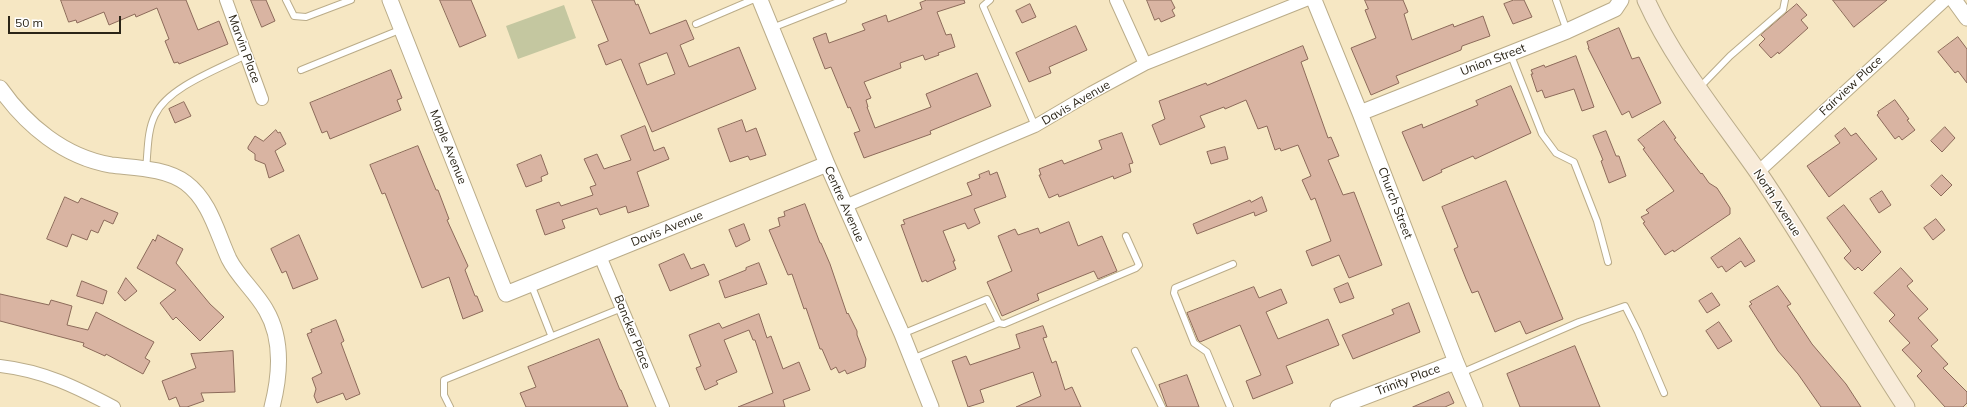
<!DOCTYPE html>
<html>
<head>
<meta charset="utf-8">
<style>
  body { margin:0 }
  #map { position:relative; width:1967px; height:407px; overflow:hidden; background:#f6e7c3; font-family:Mulish,sans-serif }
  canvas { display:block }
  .scale { position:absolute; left:8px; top:16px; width:113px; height:18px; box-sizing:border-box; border:2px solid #2a2417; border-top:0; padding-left:5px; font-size:12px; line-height:14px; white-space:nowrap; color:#2a2417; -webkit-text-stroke:3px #fff; paint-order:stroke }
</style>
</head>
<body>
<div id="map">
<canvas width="1967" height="407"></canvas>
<div class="scale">50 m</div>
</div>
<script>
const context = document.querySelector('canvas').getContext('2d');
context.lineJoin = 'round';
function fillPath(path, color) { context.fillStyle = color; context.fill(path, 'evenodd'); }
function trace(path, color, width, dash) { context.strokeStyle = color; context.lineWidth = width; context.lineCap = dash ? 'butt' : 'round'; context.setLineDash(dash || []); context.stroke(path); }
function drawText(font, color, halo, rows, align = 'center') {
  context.font = font + ' Mulish,sans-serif'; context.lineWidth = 3; context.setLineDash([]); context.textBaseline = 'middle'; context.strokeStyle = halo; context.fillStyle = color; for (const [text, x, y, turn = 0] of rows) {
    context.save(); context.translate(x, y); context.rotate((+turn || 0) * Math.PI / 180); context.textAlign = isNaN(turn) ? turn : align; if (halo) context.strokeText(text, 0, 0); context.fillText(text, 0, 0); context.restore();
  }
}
fillPath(new Path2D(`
  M564,5L576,38L518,59L506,26Z`), '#c4c7a0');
const building = new Path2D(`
  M61,0H186L198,30L219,21L228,44L179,64L178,62L174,63L165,41L169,39L157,8L136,17L135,14L109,25L104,12L77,23L76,20L69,22Z
  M251,0H266L275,21L262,27Z
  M440,0H471L486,36L460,47Z
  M592,0H634L636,5L638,4L650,34L686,20L694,39L680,45L689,67L739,47L756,89L652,132L621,59L606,65L598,45L608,41ZM667,53L675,74L647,85L639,64Z
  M927,0H964L965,3L937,12L946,35L951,34L955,47L938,53L939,55L925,60L923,55L900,63L901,68L864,82L871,98L866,100L868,107H867L875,128L931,107L926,94L977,73L991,106L930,131L931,134L864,158L854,133L860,131L850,107L848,108L831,67L825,69L813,38L826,33L829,43L865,30L862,24L886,15L888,22L922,9L920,3Z
  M1147,0H1171L1175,8L1172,10L1175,16L1161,22L1159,18L1155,20Z
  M1365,0H1403L1408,12L1404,14L1412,40L1453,24L1454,27L1483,16L1490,36L1462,46L1461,50L1396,76L1399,83L1371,95L1351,48L1376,38L1365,10L1368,9Z
  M1514,0H1524L1532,17L1513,24L1504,4Z
  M1833,0H1887L1854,27Z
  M1030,4L1036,17L1022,23L1016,11Z
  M1797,4L1807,15L1801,20L1808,28L1779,54L1778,52L1771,58L1759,45L1765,39L1761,35Z
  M1076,26L1087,50L1049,67L1051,73L1029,82L1016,53Z
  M1619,28L1632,59L1639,57L1661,103L1632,118L1629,111L1622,115L1588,48H1589L1587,42Z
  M1958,37L1967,49V83L1958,71L1955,73L1938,52Z
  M1303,46L1308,59L1301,62L1328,138L1331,137L1339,156L1328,160L1343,195L1354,192L1382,265L1349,278L1339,255L1312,266L1306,251L1331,241L1315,198L1311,200L1302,180L1311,176L1298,145L1281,151L1280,148L1275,150L1267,126L1258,129L1246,100L1225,109L1224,107L1200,116L1205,127L1160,145L1152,125L1165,119L1159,101L1206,83L1207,85Z
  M1576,56L1594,107L1582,111L1574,89L1545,98L1542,90L1537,92L1531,74H1533L1531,70L1544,65L1545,67Z
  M391,70L402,98L397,100L401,110L330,139L327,131L322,133L310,103Z
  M1511,86L1531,133L1475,159L1473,156L1441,170L1442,172L1423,181L1402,132L1422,124L1423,128L1478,105L1476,101Z
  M1895,100L1909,119L1907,120L1915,130L1902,140L1899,136L1895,139L1877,115L1879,113L1878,112Z
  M184,102L191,116L175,123L169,109Z
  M742,120L746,132L756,128L766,155L750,160L748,156L730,162L718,129Z
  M1664,121L1676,138L1674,139L1701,174L1702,173L1709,183L1717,188L1730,208V214L1674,252L1673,250L1665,255L1643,223L1645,222L1641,217L1649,213L1646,210L1674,191L1643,149L1645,148L1638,140Z
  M645,126L654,151L664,147L669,159L637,172L649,206L628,213L626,206L600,215L597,208L562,220L565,228L545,235L536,210L559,202L561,206L593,195L590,187L596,185L584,159L597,154L604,169L631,160L621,136Z
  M1945,127L1955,138L1942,152L1931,141Z
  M1845,128L1851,136L1856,133L1877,159L1829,197L1807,166L1840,143L1835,136Z
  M276,130L278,133L280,132L286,144L275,151L284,171L269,178L265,164L255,160V154L248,149V147L255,136L263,141Z
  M1606,131L1616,156H1619L1626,176L1609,183L1601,161L1603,160L1593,136Z
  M1122,133L1133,163L1129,164L1131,172L1114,179L1113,176L1059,197L1058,194L1049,198L1039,175H1041L1039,169L1062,160L1064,164L1102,149L1099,141Z
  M418,146L436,190H438L449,219L447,220L468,266L465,270L475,296H477L483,311L463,319L449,277L422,288L385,193L382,194L370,165Z
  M1225,147L1228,159L1211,164L1207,152Z
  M541,155L548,174L541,177L542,181L526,187L517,165Z
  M989,171L990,175L997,172L1006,197L974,209L980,223L968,229L965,223L943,231L955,261H953L956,269L927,282L926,280L922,282L901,225L905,224L903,220L972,195L967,183L980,178L979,175Z
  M1942,175L1952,185L1941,196L1931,186Z
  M1506,181L1563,319L1526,334L1520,321L1495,332L1478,291L1472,293L1466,279L1454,249L1458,247L1442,207Z
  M1882,191L1891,205L1879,213L1870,199Z
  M65,197L78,203L81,198L118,213L113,224L104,220L98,233L91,230L87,240L72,234L67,247L47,239Z
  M1262,197L1267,211L1255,216L1254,212L1197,234L1193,224L1250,200L1251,202Z
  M805,204L820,243H821L830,264L847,314L848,313L857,331V335L866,359L865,367L847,374L845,370L839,373L836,367L831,370L822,349H820L806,308L804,309L792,274L788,275L769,230L780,226L778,218L785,216L784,212Z
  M1844,205L1881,252L1862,271L1858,267L1855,270L1844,258L1851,251L1827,218Z
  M1936,219L1945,230L1933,240L1924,228Z
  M1069,222L1078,246L1102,236L1117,271L1098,279L1094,271L1037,294L1039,300L1002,316L987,282L1012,271L998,236L1015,229L1018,235L1038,228L1040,233Z
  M744,224L750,240L736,247L729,230Z
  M158,235L183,249L176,263L210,304L224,317L200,341L176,317L173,320L160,303L176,290L137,268L153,239L155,241Z
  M299,235L318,279L293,289L286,271L282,273L271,249Z
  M1740,238L1755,261L1745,267L1741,261L1726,272L1722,266L1718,268L1711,258Z
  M684,254L691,269L704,264L709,275L670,291L659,265Z
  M759,263L767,284L725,298L719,281L746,270V268Z
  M1901,268L1913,281L1907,286L1910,290L1928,309L1918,318L1938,340L1931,346L1948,364L1943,368L1967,392V403L1963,407H1945L1917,376L1922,371L1902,350L1910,343L1889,321L1895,315L1874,293Z
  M126,278L137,291L125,301L118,293Z
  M82,281L107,291L103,304L77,296Z
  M1348,283L1354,298L1340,303L1334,289Z
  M1778,286L1791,304L1787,306L1812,344L1846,384L1861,407H1821L1798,374L1778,351L1749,306L1752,304L1750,302Z
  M1254,287L1259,298L1281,289L1287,303L1266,312L1278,339L1328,319L1339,345L1286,366L1293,383L1253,399L1246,381L1261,375L1240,325L1200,342L1198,340L1187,313Z
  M1712,293L1720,305L1707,313L1699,301Z
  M0,294L49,305L51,300L72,306L67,325L88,330L96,312L154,342L145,358L150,361L143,374L106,354L105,356L83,346L84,343L0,321Z
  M1409,303L1420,332L1353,359L1342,335L1394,314L1392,310Z
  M759,314L767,338L771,336L783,369L799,362L810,390L783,400L785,407H738L773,393L755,340H753L749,330L724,340L737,372L716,381L718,384L705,390L696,368L701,366L689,335L719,323L722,328Z
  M336,320L344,341L341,343L360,394L346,400L343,393L317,403L314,396L316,389L312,378L322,373L307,334L312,332L311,330Z
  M1719,322L1732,341L1718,349L1706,331Z
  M1043,326L1047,337L1043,338L1052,363L1056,361L1065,390L1072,387L1081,407H1016L1041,396L1033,372L980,390L984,402L968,407L952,361L966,356L970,365L1020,348L1016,335Z
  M599,339L620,390H621L628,407H526L520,393L536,387L528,367Z
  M1575,346L1600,407H1520L1507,374Z
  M233,351L235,392L201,393L204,401L187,407H180L176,397L169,400L162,381L196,368L191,354Z
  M1187,375L1199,407H1167L1159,385Z
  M1449,392L1454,403L1445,407H1413Z`);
fillPath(building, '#d9b4a2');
trace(building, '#8c6a5a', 1);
const service = new Path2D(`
  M286,0L294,16L306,17L351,0
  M990,0L983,6L1035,126
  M1556,0L1567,31
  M696,24L752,0
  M772,28L843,0
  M1510,53L1542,134L1556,153L1574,162L1597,221L1608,262
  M301,70L402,29
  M1699,88L1730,56L1783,10L1785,0
  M146,169C148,151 147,131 155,115C168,87 219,69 246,55
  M531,284L551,335
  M999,323L1004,324L1136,268L1139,265L1126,236
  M902,334L987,299L999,323L912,359
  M1135,351L1162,407
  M1461,373L1579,322L1625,306L1638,332L1664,393
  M450,407L444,395V380L622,308
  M1230,407L1207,352L1194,343L1174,293L1175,288L1233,264`);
const minor = new Path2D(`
  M226,0L262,99
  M1116,0L1145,64
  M1758,172L1945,0
  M845,206L1035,126L1091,93L1145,64L1306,0
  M600,256L663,407
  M0,366C44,371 76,387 114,407`);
const tertiary = new Path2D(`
  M390,0L506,294L827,164
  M760,0L827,164L902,334L931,407
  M1314,0L1360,113L1456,362L1475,407
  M1954,0L1967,18
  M0,88C26,125 64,157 111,165C136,168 166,168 186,183C210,201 217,233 229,259C238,277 256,292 266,310C283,339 280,376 272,407
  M1360,113L1567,31L1615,9L1621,0
  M1338,407L1456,362`);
const secondary = new Path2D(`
  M1646,0C1674,62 1719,116 1758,172C1810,248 1855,330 1906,407`);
trace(service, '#baac89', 8);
trace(minor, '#baac89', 14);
trace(tertiary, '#baac89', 17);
trace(secondary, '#baac89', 19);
trace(service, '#fff', 6);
trace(minor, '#fff', 12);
trace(tertiary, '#fff', 15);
trace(secondary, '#f8ebd9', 17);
drawText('12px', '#2a2417', '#fff', [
  ["Marvin Place",244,49,70],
  ["Union Street",1493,60,-21],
  ["Fairview Place",1851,86,-43],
  ["Davis Avenue",1076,103,-30],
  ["Maple Avenue",448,147,68],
  ["Church Street",1395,203,69],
  ["North Avenue",1777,203,57],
  ["Centre Avenue",844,204,66],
  ["Davis Avenue",667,229,-22],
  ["Bancker Place",632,332,68],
  ["Trinity Place",1408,380,-21]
]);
</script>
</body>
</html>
